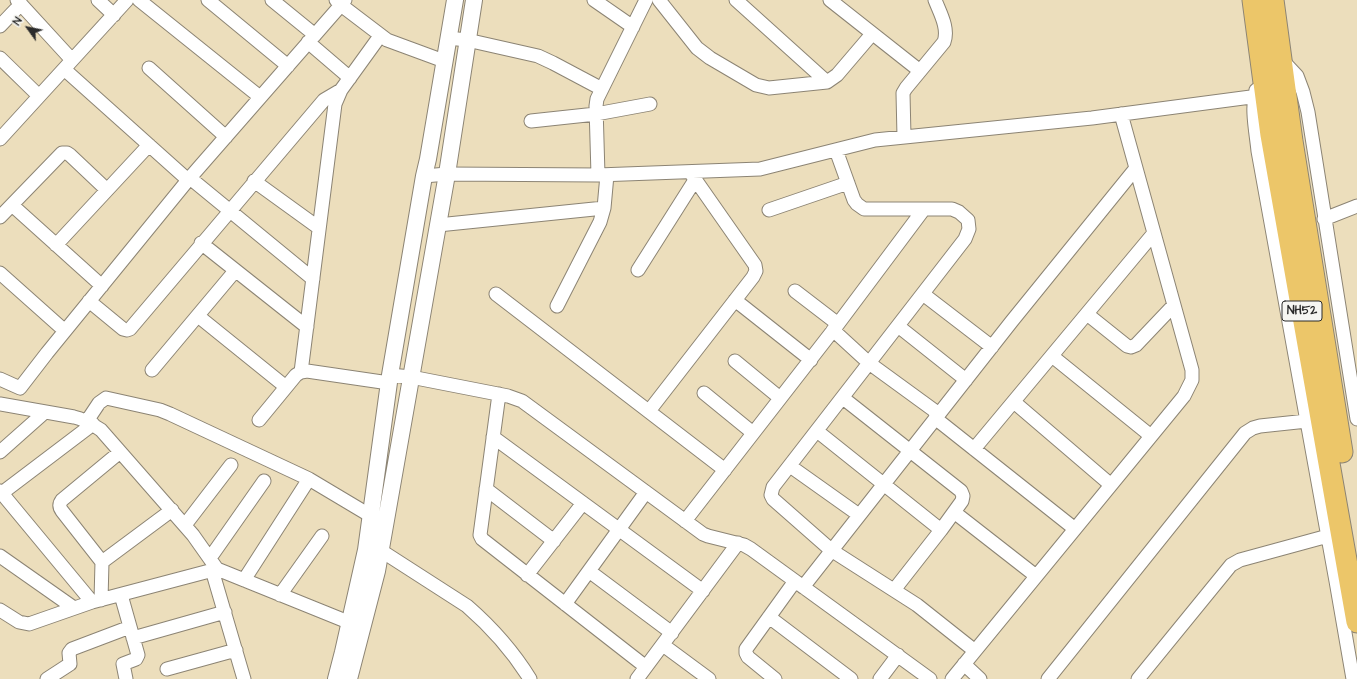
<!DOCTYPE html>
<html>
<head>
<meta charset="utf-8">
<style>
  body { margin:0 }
  #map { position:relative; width:1357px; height:679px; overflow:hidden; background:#ecdebc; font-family:"Architects Daughter",sans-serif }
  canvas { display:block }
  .north { position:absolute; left:8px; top:8px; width:40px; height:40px; -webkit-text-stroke:3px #f6f6f2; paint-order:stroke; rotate:303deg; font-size:11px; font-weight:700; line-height:16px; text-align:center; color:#2b2b2b }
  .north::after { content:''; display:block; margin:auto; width:14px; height:18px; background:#2b2b2b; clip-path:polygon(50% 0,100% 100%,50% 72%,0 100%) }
</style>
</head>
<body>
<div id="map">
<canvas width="1357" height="679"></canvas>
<div class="north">N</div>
</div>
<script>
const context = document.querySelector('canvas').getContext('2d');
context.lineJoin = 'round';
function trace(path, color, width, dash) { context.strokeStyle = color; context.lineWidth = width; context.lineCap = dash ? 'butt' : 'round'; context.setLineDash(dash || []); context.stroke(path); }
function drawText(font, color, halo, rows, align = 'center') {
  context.font = font + ' "Architects Daughter",sans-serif'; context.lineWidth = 3; context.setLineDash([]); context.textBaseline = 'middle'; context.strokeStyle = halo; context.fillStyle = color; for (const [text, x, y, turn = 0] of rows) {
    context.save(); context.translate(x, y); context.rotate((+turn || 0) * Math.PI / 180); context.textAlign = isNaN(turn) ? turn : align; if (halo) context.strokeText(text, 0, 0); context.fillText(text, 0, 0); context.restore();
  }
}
const minor = new Path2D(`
  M17,0L72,60
  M98,0L114,15
  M139,0L260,97
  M208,0L288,66
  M272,0L315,35
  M345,0L341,5L387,40L444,61
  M594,0L633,27
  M659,0L697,48L710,58L756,85L769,88L827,82L837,75L872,34
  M736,0L827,82
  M830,0L920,71
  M0,26L21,4
  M448,38L467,40L538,56L553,63L602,89
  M308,42L350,78
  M0,58L39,96
  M1282,60L1297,76L1303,92L1308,112L1357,419
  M149,68L226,137
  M64,69L188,180
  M1256,90C1251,109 1256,131 1258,151L1336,581L1353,679
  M531,121L596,114L650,104
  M904,137L903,93L906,88L944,42C949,28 940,13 935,0
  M0,139L127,0
  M836,150L854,200L857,204L864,209H952L959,212L968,220L969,229L965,239L773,487L771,495L773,499L831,550L917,605L975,651
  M598,175L596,106L597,99L646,0
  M424,176L447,174L598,175L760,169L875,140L1092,118L1266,95
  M190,178L313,279
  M254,181L319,228
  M12,205L102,286
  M769,210L848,183
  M0,217L62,153H67L70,155L107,190
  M1324,219L1357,206
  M438,225L604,208
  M201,243L307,327
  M56,245L149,145
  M638,270L695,180
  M0,273L65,331
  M795,291L838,324
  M496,294L725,470
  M923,294L992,347
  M735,300L811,360
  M89,301L123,329L127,330L130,329L324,100L341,90
  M557,306L600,222L604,208L607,175
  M1087,314L1127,346L1131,347L1136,345L1174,305
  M198,316L286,387
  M898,326L966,380
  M833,330L869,363L939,414
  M1052,356L1151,436
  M735,361L780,398
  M152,370L235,271
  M301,372L335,104L341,90L380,36
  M390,375L411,377L508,396L522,401L703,534L708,536L744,545L751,549L930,679
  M0,379L20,388L47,353L188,180L341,5L336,0
  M704,393L753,433
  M499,394L480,535L482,539L646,667
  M843,398L961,491L963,496L962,501L941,530L894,590
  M1014,402L1111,485
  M0,404L74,417C84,419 92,424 101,430L193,535L217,569L358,626
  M649,411L753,277L756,271L755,265L690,172
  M935,418L1075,529
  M259,420L296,375L301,372L307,371L389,383
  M87,421L99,403L106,398L160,410L170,414L309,479L371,516
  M817,431L941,530
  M493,437L703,591
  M974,449L1154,233
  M0,452L45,412
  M790,466L859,515
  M486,489L554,541
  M0,491L92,602
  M2,493L93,424
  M954,512L1036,576
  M685,521L838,324L924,209
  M185,525L231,465
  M380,550L467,606C490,626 514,653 530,679
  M0,556L74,608
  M210,558L264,481
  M102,562L172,510
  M212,570L244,679
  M589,571L672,633
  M527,575L583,503
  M244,580L309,479
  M803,587L1012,321L1136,168
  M121,595L138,655L136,659L123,664L126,679
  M280,595L322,536
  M101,600L102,562L62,511C59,507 59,504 62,500L120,452
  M565,604L646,492
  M0,610L19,622L29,624L92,602L217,569
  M769,617L851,679
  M133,638L225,612
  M663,645L709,679
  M964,664L980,679
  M167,669L236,650
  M47,679L70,664L69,653L72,649L130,627
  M637,679L738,543
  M775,679L748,657L746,653V649L795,581
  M880,679L898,655
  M952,679L1184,396L1192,380V370L1121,114
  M1048,679L1245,433L1253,428L1260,426L1307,421
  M1138,679L1231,565L1240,560L1328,536`);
const tertiary = new Path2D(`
  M336,679L343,652L366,550L390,375L424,176L428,159L455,0
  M349,679L377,571L447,174L474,0`);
const trunk = new Path2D(`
  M1253,0L1271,135L1357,622
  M1273,0L1292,141L1342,452`);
trace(minor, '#8c8474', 15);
trace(tertiary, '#8c8474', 18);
trace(trunk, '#8c8474', 23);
trace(minor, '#fff', 13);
trace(tertiary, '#fff', 16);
trace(trunk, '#ecc669', 21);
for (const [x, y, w] of [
  [1302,311,40]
]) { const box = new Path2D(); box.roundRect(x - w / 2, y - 10, w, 20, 3); context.fillStyle = '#f6f6f2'; context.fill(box); trace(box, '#2b2b2b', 1); }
drawText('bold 12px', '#2b2b2b', null, [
  ["NH52",1302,311]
]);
</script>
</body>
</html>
